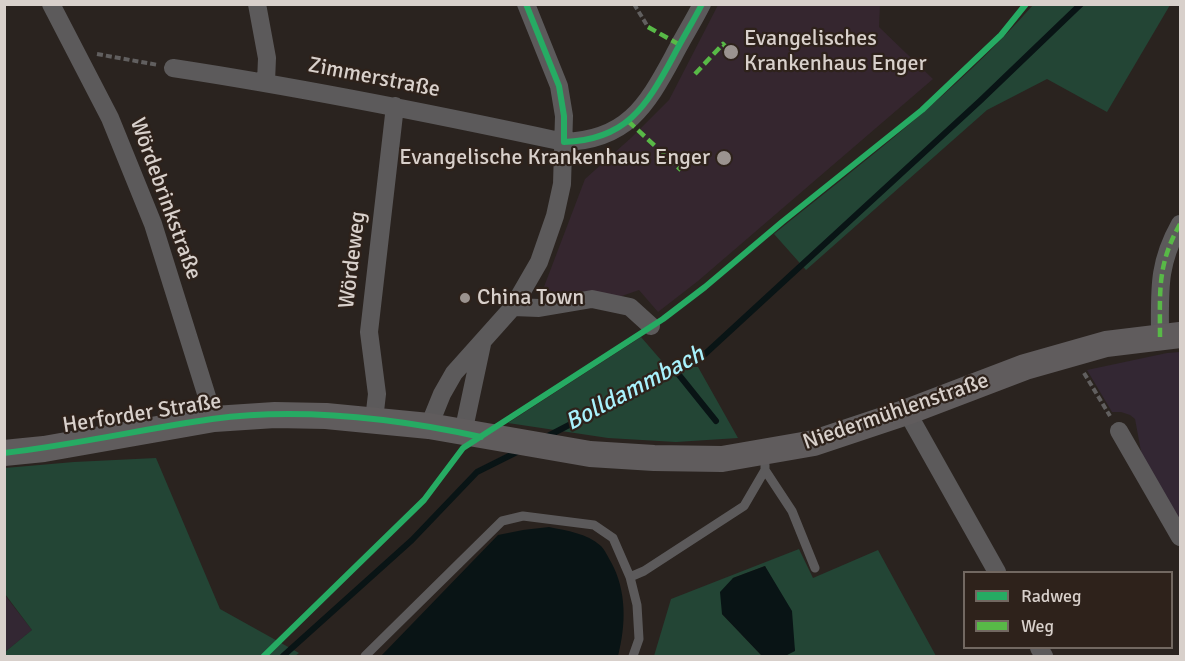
<!DOCTYPE html>
<html>
<head>
<meta charset="utf-8">
<style>
  body { margin:0 }
  #map { position:relative; width:1185px; height:661px; overflow:hidden; background:#2a231f; font-family:Signika,sans-serif }
  canvas { display:block }
  .frame { position:absolute; inset:0; border:6px solid #d8d0cb; pointer-events:none }
  .legend { position:absolute; left:963px; top:571px; width:210px; height:78px; box-sizing:border-box; background:#2e221b; border:2px solid #726861; margin:0; padding:8px 10px; list-style:none; font-size:18px; color:#d8d0cb }
  .legend li { display:flex; align-items:center; gap:12px; height:30px }
  .legend b { width:30px; border:2px solid #726861 }
</style>
</head>
<body>
<div id="map">
<canvas width="1185" height="661"></canvas>
<div class="frame"></div>
<ul class="legend">
<li><b style="height:8px;background:#26ab63"></b>Radweg</li>
<li><b style="height:8px;background:#58b947"></b>Weg</li>
</ul>
</div>
<script>
const context = document.querySelector('canvas').getContext('2d');
context.lineJoin = 'round';
function fillPath(path, color) { context.fillStyle = color; context.fill(path, 'evenodd'); }
function trace(path, color, width, dash) { context.strokeStyle = color; context.lineWidth = width; context.lineCap = dash ? 'butt' : 'round'; context.setLineDash(dash || []); context.stroke(path); }
function drawText(font, color, halo, rows, align = 'center') {
  context.font = font + ' Signika,sans-serif'; context.lineWidth = 4.5; context.setLineDash([]); context.textBaseline = 'middle'; context.strokeStyle = halo; context.fillStyle = color; for (const [text, x, y, turn = 0] of rows) {
    context.save(); context.translate(x, y); context.rotate((+turn || 0) * Math.PI / 180); context.textAlign = isNaN(turn) ? turn : align; if (halo) context.strokeText(text, 0, 0); context.fillText(text, 0, 0); context.restore();
  }
}
fillPath(new Path2D(`
  M1180,352V526L1143,462L1135,419L1130,415L1121,412H1112L1087,370L1167,353Z
  M4,594L32,630L5,652H4Z`), '#332733');
fillPath(new Path2D(`
  M718,5H880L879,27L933,79L698,281L658,312L639,290L619,297L597,292L575,291L548,295L542,292L585,179L632,137L669,100Z`), '#35262f');
fillPath(new Path2D(`
  M1033,5H1170L1107,112L1047,79L987,110L806,270L774,234C864,161 957,92 1033,5Z
  M641,337L667,367H698L738,438L676,442L608,438L508,423Z
  M156,458L220,609L299,653L295,656H5V652L32,630L5,594V468L74,462Z
  M799,549L813,578L878,550L936,656H785L795,650L765,566L733,578L722,614L762,656H654L671,599Z`), '#234535');
fillPath(new Path2D(`
  M549,527C568,531 586,533 601,546C605,550 608,557 611,562C627,591 626,625 618,656H381L498,535L523,530Z
  M765,566L792,611L795,651L785,656H762L722,614L720,592L733,578Z`), '#091415');
trace(new Path2D(`
  M675,370L716,421
  M546,437L705,354L981,100L1081,4
  M283,656L412,540L477,472L519,451`), '#091415', 6);
trace(new Path2D(`
  M634,4L648,27
  M97,54L158,65
  M1084,373L1110,416`), '#615f5f', 4, [6, 3]);
trace(new Path2D(`
  M765,465V470L792,511L815,568
  M630,577L644,571L744,506L765,470
  M365,656L502,521L523,516L594,525L613,538L630,577L637,605L639,639L633,656`), '#5c5a5b', 9);
trace(new Path2D(`
  M51,4L110,118L153,224L214,419
  M257,4L267,58L266,82
  M173,68C304,88 434,114 564,142C626,140 646,107 673,57C682,39 693,22 702,4
  M513,307L539,308L592,299L630,307L651,326
  M1160,337C1160,291 1157,265 1180,224
  M907,412L997,572
  M374,420L377,394L369,332L395,106
  M429,426L442,394L454,373L513,307L539,262L555,216L562,184L564,116L559,86L526,4
  M1119,431L1180,537
  M463,433L482,344
  M1039,648L1044,656`), '#5c5a5b', 18);
trace(new Path2D(`
  M4,453L44,449L214,419L275,415L326,416L429,426L590,454L654,458L722,459L814,443L907,412L1025,367L1106,344L1180,335`), '#605c5d', 26);
trace(new Path2D(`
  M648,27L680,45
  M695,74L723,44L728,49
  M628,121L681,170
  M1160,337C1160,291 1157,265 1180,224`), '#58b947', 4.5, [9, 4.5]);
trace(new Path2D(`
  M526,4L559,86L564,116V142C626,140 646,107 673,57C682,39 693,22 702,4
  M4,453C74,445 143,429 212,419C301,407 394,418 481,437
  M264,656L424,500L463,448L663,319L705,287L782,222L922,110L1001,35L1026,4`), '#26ab63', 6);
for (const [x, y, r, color] of [
  [731,52,8,"#9b938f"],
  [724,158,8,"#9b938f"],
  [465,298,6,"#9b938f"]
]) { const dot = new Path2D(); dot.arc(x, y, r, 0, 2 * Math.PI); context.fillStyle = color; context.fill(dot); trace(dot, '#2e221b', 2); }
drawText('22px', '#d8d0cb', '#2e221b', [
  ["Evangelisches",744,39],
  ["Krankenhaus Enger",744,64],
  ["Evangelische Krankenhaus Enger",710,158,"right"],
  ["China Town",477,298]
], 'left');
drawText('22px', '#d8d0cb', '#2e221b', [
  ["Zimmerstraße",374,78,11],
  ["Wördebrinkstraße",165,199,70],
  ["Wördeweg",353,260,-83],
  ["Niedermühlenstraße",896,412,-19],
  ["Herforder Straße",142,414,-9]
]);
drawText('italic 24px', '#a8f1fc', '#2e221b', [
  ["Bolldammbach",635,389,-28]
]);
</script>
</body>
</html>
